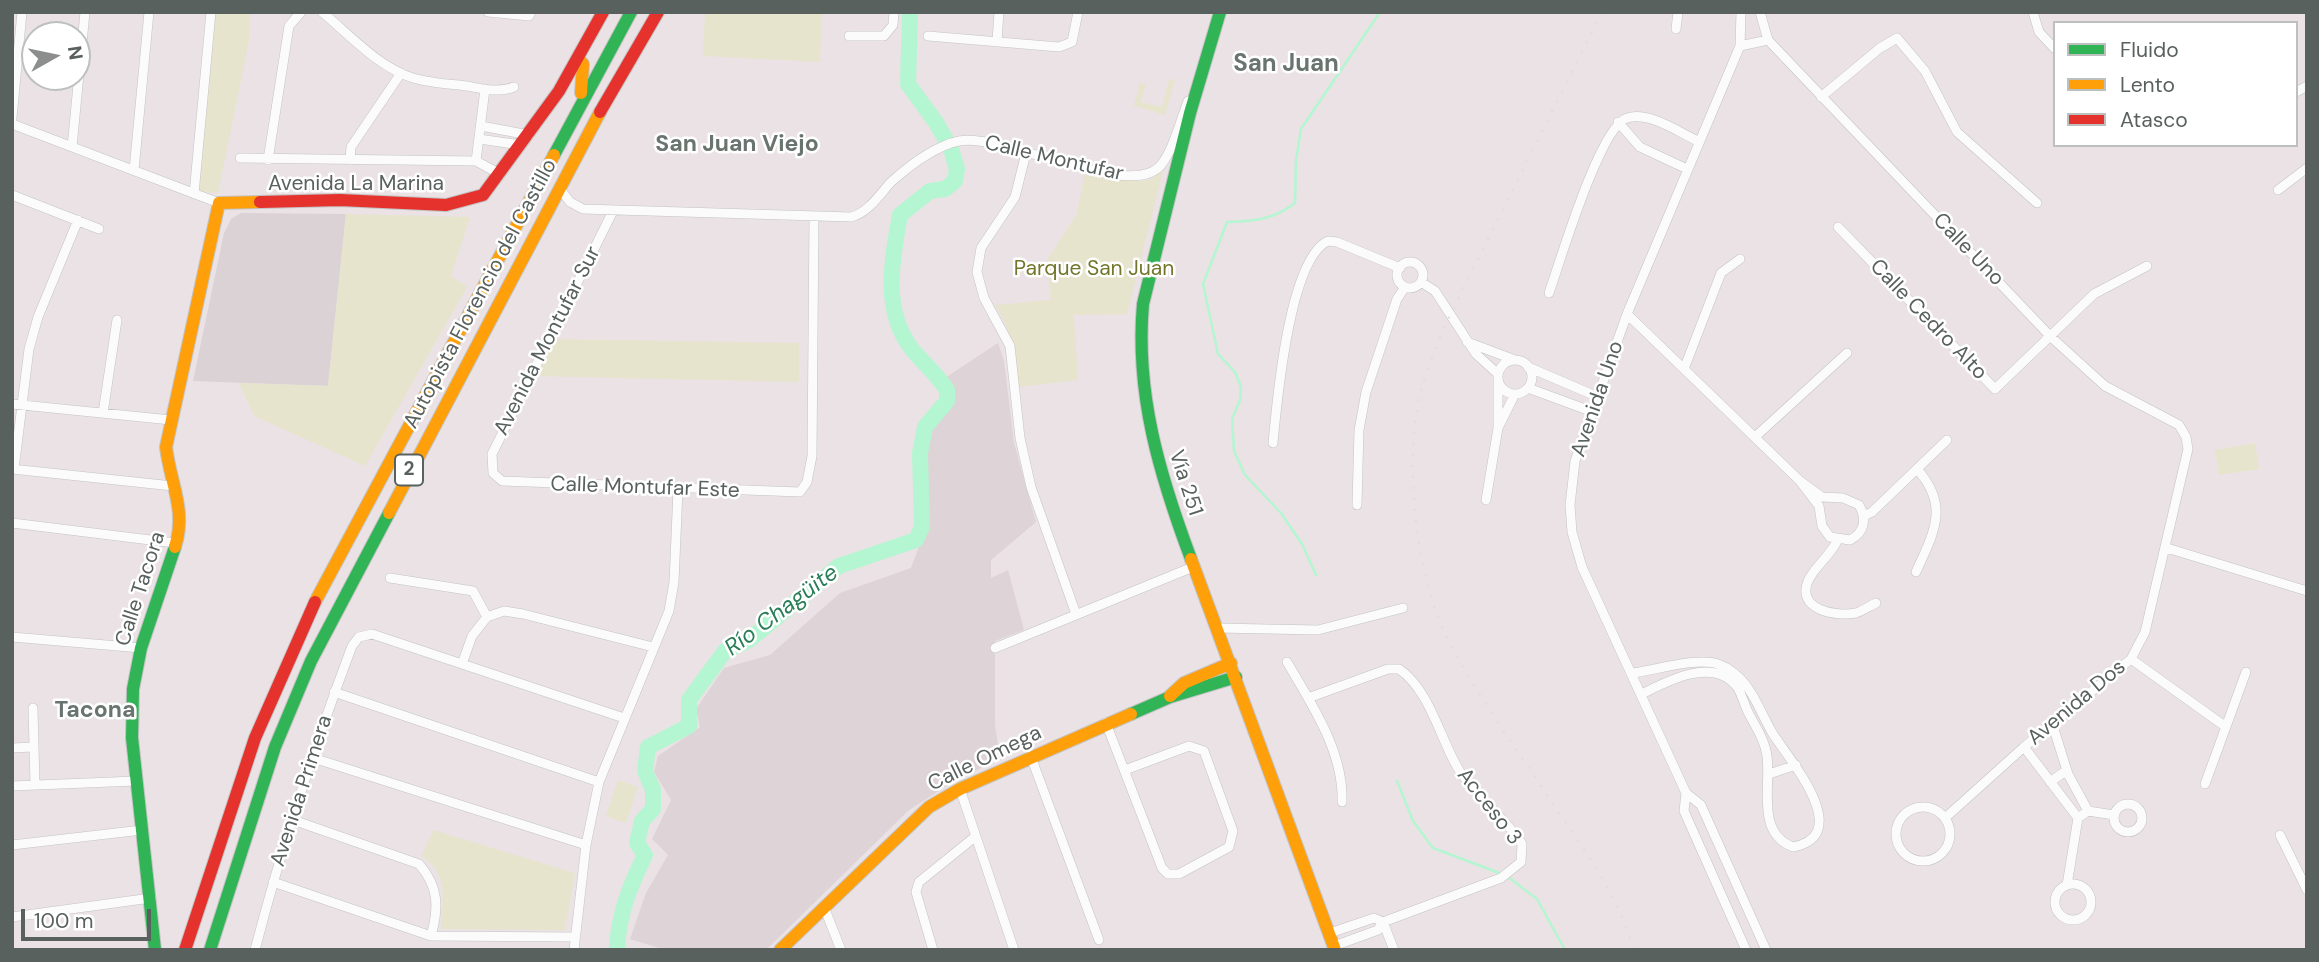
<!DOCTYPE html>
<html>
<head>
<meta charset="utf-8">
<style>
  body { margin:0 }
  #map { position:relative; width:2319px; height:962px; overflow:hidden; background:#eae2e4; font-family:"DM Sans",sans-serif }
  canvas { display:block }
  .frame { position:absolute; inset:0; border:14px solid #58615e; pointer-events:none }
  .legend { position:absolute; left:2053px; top:21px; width:245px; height:126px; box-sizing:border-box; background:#fff; border:2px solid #bcc0bf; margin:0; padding:9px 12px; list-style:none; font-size:21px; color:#58615e }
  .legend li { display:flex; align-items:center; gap:14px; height:35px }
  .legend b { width:35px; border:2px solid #bcc0bf }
  .north { position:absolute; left:21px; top:21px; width:70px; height:70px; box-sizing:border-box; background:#fff; border:2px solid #bcc0bf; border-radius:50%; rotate:81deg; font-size:19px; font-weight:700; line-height:28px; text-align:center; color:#58615e }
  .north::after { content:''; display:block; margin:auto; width:24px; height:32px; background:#8b8e8d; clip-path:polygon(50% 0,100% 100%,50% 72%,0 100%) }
  .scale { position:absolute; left:21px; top:909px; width:130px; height:32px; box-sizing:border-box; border:4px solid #58615e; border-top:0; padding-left:9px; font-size:21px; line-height:24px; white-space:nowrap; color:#58615e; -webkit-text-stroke:5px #fff; paint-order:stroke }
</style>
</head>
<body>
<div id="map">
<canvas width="2319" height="962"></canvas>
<div class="frame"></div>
<ul class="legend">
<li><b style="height:9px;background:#30b455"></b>Fluido</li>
<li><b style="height:9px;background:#ff9f0a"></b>Lento</li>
<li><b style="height:9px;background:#e5322d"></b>Atasco</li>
</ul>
<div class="north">N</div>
<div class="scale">100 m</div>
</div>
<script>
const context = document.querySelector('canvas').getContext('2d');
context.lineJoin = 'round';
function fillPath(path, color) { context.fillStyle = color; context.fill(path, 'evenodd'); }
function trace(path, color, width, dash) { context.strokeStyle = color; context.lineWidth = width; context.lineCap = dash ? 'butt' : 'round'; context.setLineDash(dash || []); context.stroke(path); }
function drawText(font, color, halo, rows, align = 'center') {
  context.font = font + ' "DM Sans",sans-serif'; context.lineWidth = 5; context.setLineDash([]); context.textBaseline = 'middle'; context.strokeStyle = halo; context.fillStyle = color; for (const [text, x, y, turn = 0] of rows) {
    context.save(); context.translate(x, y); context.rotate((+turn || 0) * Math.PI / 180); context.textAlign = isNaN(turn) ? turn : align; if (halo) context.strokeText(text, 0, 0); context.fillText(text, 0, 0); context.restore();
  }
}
fillPath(new Path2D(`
  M241,213L346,214L328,386L193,381L224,233L231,219Z`), '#dad2d4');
fillPath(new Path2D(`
  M998,343L1004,361L1014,443L1036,522L991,560V578L1008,570L1024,630L995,641V725L1000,758L950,784L909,810L766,950H666L630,939L646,893L668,855L652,839L671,800L654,772L658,756L700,727L696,709L724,668L770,655L840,593L911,568L929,519L926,461L930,430L950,402L951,389L945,378Z`), '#ded3d6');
fillPath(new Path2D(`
  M213,12H250L249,41L218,193L197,191Z
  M705,12H822L820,62L703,56Z
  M1169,79L1175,80L1165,115L1134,106L1140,83L1146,84L1141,102L1162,107Z
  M1164,167L1127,314L1074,315L1078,380L1018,387C1016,357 1012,330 995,305L1051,300L1047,260L1077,214L1084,175L1143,181L1152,179Z
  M346,214L470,217L451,276L467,287L365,466L254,416L239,383L328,386Z
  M553,339L799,343V382L532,376Z
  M2255,443L2259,469L2219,475L2215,450Z
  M618,780L638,787L626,823L606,816Z
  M433,830L575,873L565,930L441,929C442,899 450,876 422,856Z`), '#e7e4cd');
trace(new Path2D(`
  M1316,575L1302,544L1281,513L1245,475L1234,451L1232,419L1240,400L1241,387L1235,372L1218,354L1203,284L1227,222C1254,221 1273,220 1295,203L1296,160L1301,129L1380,12
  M1397,781L1413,821L1433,848L1502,874
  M1508,877L1537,899L1565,950`), '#b4f6d1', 2.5);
trace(new Path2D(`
  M617,950C618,915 630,886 645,855L637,843L642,821L653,809V790L645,771L648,747L689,726V700L725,651L749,640L839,566L916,540L922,527L920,453L925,427L947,401V390C937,374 923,363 911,348C882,309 892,260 900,215L930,191L945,189L955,181L957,169L951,149L937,124L908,84L910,12`), '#b4f6d1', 16);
const street = new Path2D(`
  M322,12C350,35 378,67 413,78C430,83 449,84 467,86C483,89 499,93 514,87
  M488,12L529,16L531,12
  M1741,12L1740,46L1627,314L1575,461L1570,505L1572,532L1582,567L1686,793L1684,811L1746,950
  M1760,12L1768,40L2051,337L2105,386L2179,425L2186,437L2188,449L2145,632L2131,659L2024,747L1945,818
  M2033,12L2039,32L2055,49
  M1676,29L1678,12
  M849,36H884L893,25L894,12
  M928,36L1059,47L1072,42L1078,12
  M997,41L999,12
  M1740,46L1768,40
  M2296,92L2307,86
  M1821,97L1880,48L1897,38L1925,71L1957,132L2037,203
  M12,118L22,12
  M1618,122L1640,147L1687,169
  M12,124L219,203
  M481,126L529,135
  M479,139L521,145
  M72,147L85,12
  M1026,153L1015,197L981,248L977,272L984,298L1010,346L1020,438L1031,487L1076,614
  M240,158L476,161L500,174
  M268,160L289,26L301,12
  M350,160L351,147L401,73
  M476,161L485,89
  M134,170L149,12
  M560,189L570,202L583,209L851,217C868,213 880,194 891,182C909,166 935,146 959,141C1004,132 1130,202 1161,165C1174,148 1180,122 1188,101
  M2278,190L2307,168
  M194,194L211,12
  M12,195L99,229
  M613,211L492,454L493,473L502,481L800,492L807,482L812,456L814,217
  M1838,227L1995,389L2094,294L2147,266
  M1397 275a13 13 0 1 1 26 0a13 13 0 1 1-26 0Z
  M1421,282L1435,291L1476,354L1498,374
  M1549,293C1560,262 1600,126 1627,118C1649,111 1678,132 1698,141
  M1627,314L1800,481L1822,497L1843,498L1859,505C1867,519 1865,532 1850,540L1830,537L1822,526L1819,506L1800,481
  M1467,342L1515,360
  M1498 377a17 17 0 1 1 34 0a17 17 0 1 1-34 0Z
  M1528,367L1598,397
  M1684,369L1721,273L1740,259
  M1528,388L1593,412
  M12,404L171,420
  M103,413L117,320
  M1498,426V381
  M1755,437L1847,353
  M1273,443C1277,401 1289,259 1328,241L1337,242L1400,268
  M12,469L173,486
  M14,469L29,349L38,317L78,220
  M1486,500L1498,428L1515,394
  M1357,505L1359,430L1366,392L1397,299L1405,287
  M1864,516L1872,512L1947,440
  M12,523L175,543
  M1837,541C1830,556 1815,566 1808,581C1796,610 1836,617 1856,613C1863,611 1869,606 1876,603
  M2167,548L2307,591
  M1916,572C1934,532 1950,506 1917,469
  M390,578L473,591L487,617L504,611L523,614L653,647
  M1217,628L1318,630L1403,608
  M12,637L141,648
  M995,648L1193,567
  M2131,659L2226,727
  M1287,662C1312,705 1344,752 1342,802
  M462,664L472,636L487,617
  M1633,673C1656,670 1697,657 1718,664C1750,676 1757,707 1773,734C1788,758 1856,835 1793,847C1756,833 1771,788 1767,756C1765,740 1755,726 1748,712C1744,704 1742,694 1737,687C1714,656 1667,681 1642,694
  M334,692L599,782
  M1308,698L1388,669H1399C1430,690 1440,739 1459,770C1476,798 1505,817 1522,844L1521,862L1501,878L1383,922
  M33,708L35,785
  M1106,723L1162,868L1168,874H1179L1229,847L1233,831L1204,751L1189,746L1125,770
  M2052,723L2068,774L2088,811
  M2024,747L2078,818
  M12,748L33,747
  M310,757L586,845
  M1031,757L1099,940
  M1769,774L1796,765
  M2050,782L2067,770
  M2205,784L2246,672
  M12,786L136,781
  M960,789L1014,950
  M1686,793L1701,805L1766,950
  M2114 818a14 14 0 1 1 28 0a14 14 0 1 1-28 0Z
  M1896 834a27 27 0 1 1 54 0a27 27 0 1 1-54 0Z
  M290,819L419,864C439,887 439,908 431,936
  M2280,835L2307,890
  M12,845L142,830
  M273,882L431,936L575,937
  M2055 902a18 18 0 1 1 36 0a18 18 0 1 1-36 0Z
  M2067,885L2078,818L2088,811L2114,815
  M824,907L841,950
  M12,917L151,898
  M1383,922L1394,950
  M1330,933L1374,918L1383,922
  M1334,946L1378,930L1383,922
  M255,950C282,846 314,747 352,646L359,637L372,634L624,718
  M574,950L586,845L599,782L669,611L674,582L678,490
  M933,950L916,892L919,882L976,836`);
const fast = new Path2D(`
  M554,155L631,12
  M1191,559C1160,476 1135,394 1143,304L1190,113L1220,12
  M1131,714L1170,697L1236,677
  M155,950L132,738L133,689L141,648L175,547
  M210,950L275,747L311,661L389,513`);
const slow = new Path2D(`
  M578,59L583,64L581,93
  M389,513L600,112
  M175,547C187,511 170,482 166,447L219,203L260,202
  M1191,559L1335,950
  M315,602L554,155
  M1170,696L1184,683L1231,663
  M780,950L929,807L960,789L1131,714`);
const jam = new Path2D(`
  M600,112L658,12
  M260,202L340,200L446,205L483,195L559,91L603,12
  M185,950L255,738L315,602`);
trace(street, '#c3c3c4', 10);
trace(fast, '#c3c3c3', 14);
trace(slow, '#c3c3c3', 14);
trace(jam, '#c3c3c3', 14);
trace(street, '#fcfbfb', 9);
trace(fast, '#30b455', 12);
trace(slow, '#ff9f0a', 12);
trace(jam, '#e5322d', 12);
trace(new Path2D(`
  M1602,12L1450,315C1437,345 1422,377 1417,410C1406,474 1417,577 1446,635C1475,693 1515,747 1551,801C1582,847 1620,896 1633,950`), '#dfdfdf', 2.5, [2, 9]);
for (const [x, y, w] of [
  [409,470,28]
]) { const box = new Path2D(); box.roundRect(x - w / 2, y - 15.5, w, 31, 5); context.fillStyle = '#fff'; context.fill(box); trace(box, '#58615e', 2); }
drawText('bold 19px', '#58615e', null, [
  ["2",409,470]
]);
drawText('21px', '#58615e', '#fff', [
  ["Calle Montufar",1054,159,13],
  ["Avenida La Marina",356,184],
  ["Calle Uno",1968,250,46],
  ["Autopista Florencio del Castillo",481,294,-62],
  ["Calle Cedro Alto",1928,320,46],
  ["Avenida Montufar Sur",548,341,-63],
  ["Avenida Uno",1598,399,-71],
  ["Vía 251",1185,483,72],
  ["Calle Montufar Este",645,488,2],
  ["Calle Tacora",141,589,-72],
  ["Avenida Dos",2077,703,-40],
  ["Calle Omega",985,759,-26],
  ["Avenida Primera",302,791,-72],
  ["Acceso 3",1489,807,52]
]);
drawText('21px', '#71762c', '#fff', [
  ["Parque San Juan",1094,269]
]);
drawText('bold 23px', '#69746f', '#fff', [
  ["San Juan Viejo",737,145],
  ["Tacona",95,711]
]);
drawText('italic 23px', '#2a7e57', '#fff', [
  ["Río Chagüite",782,611,-37]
]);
drawText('bold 24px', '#69746f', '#fff', [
  ["San Juan",1286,65]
]);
</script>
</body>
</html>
